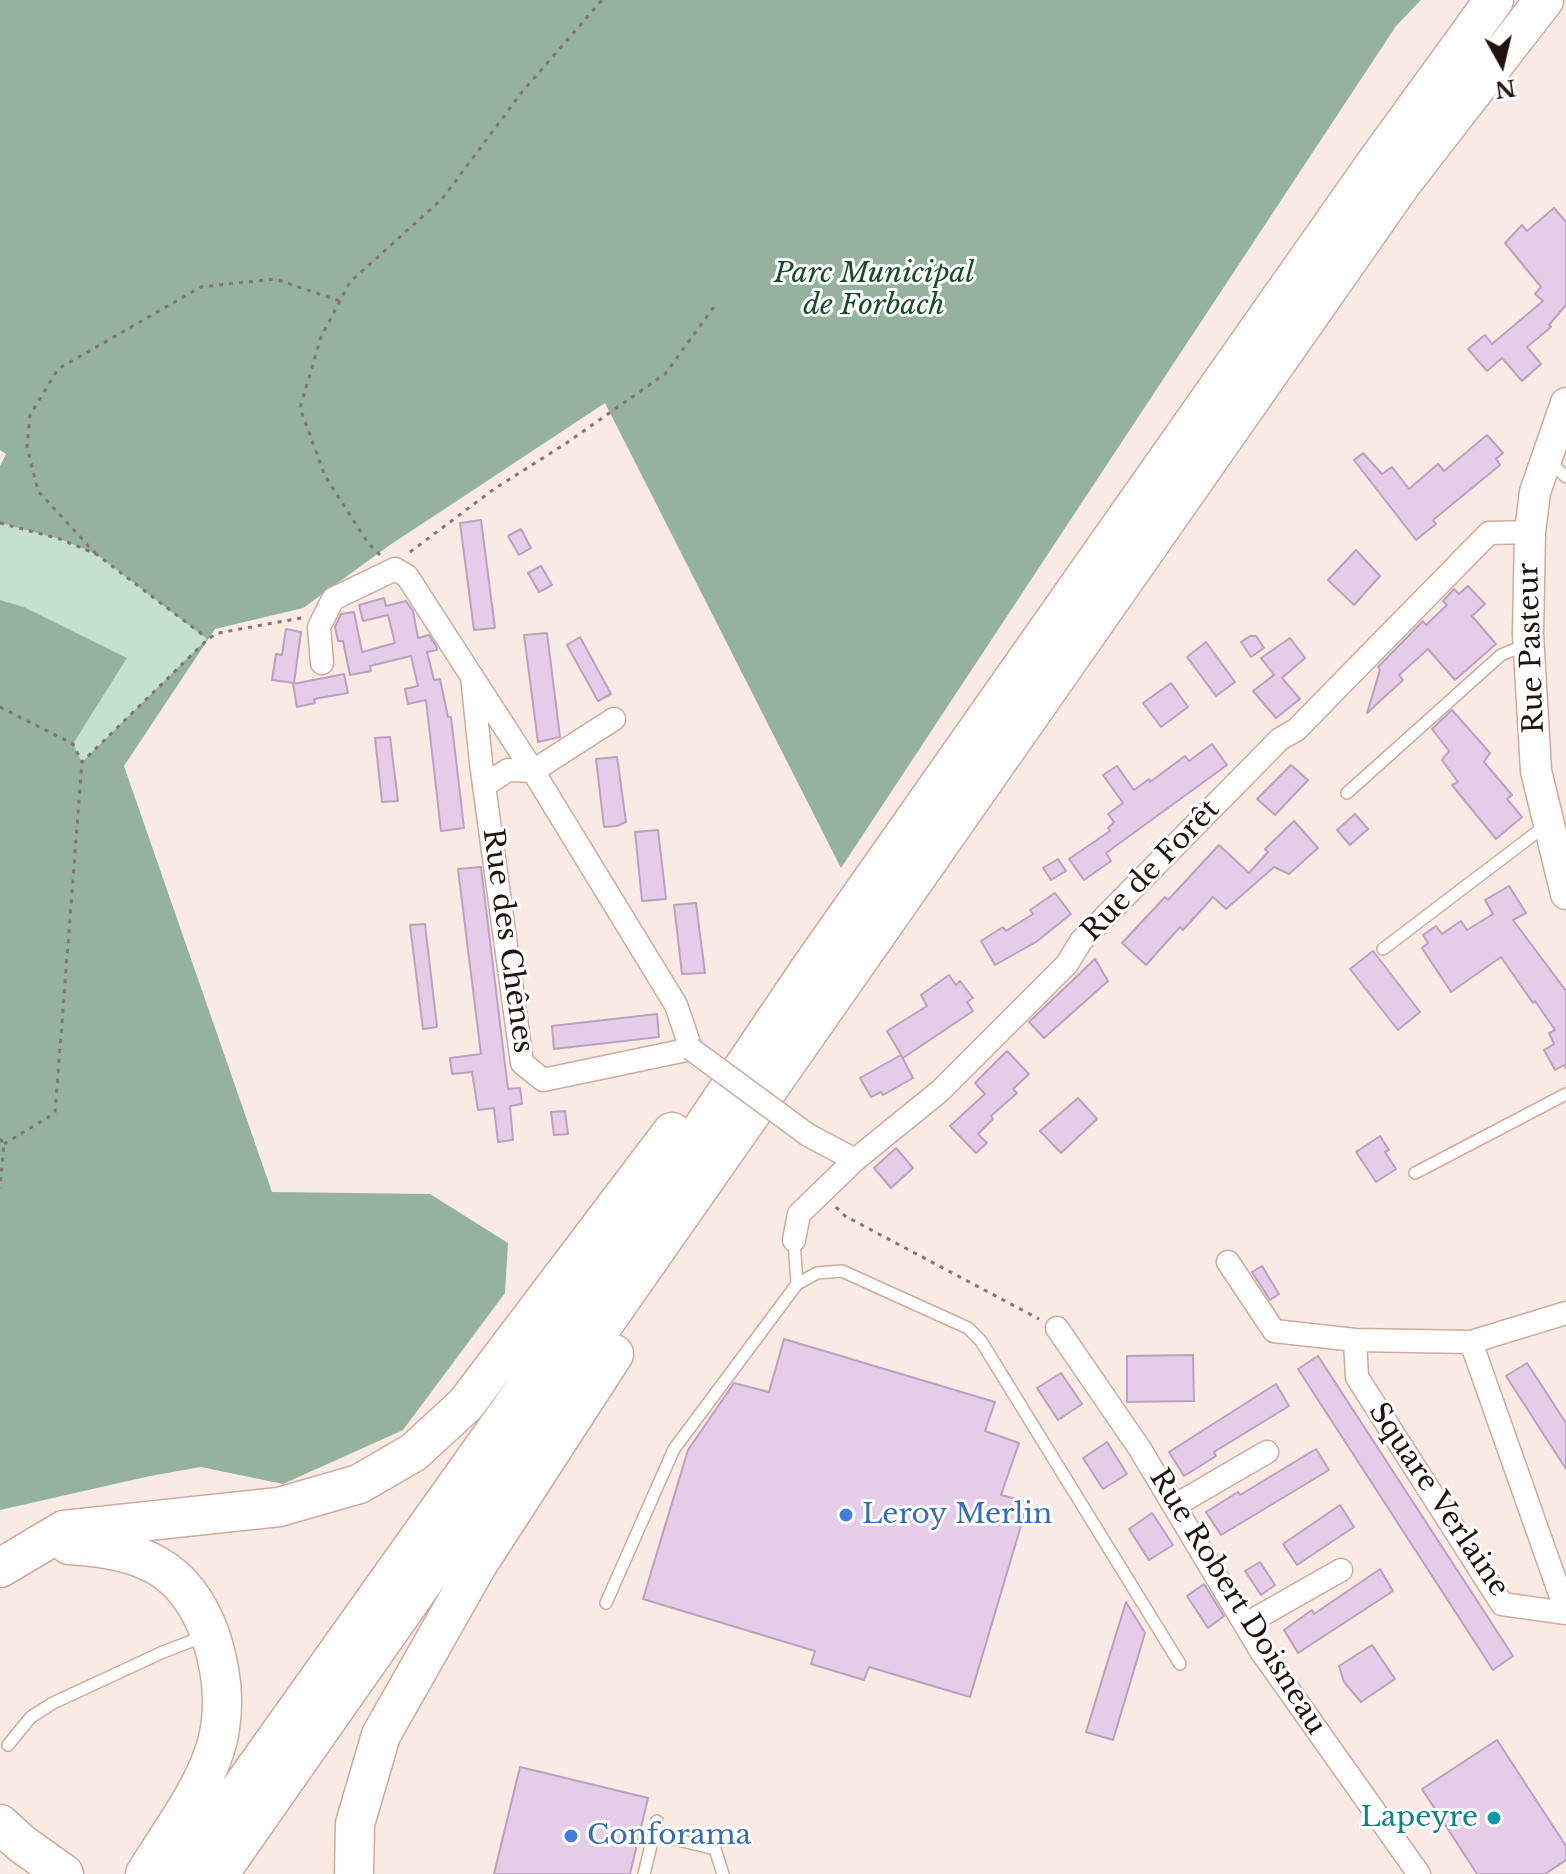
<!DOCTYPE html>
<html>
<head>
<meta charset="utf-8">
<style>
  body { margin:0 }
  #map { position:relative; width:1566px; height:1874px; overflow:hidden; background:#faeae4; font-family:"Libre Baskerville",serif }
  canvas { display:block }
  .north { position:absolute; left:1462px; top:24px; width:80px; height:80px; -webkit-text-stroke:6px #fff; paint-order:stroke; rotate:172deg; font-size:22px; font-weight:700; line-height:32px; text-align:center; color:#21140f }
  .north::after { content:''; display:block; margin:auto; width:28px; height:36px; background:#21140f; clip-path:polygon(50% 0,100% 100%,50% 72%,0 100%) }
</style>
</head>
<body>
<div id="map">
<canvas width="1566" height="1874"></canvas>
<div class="north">N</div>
</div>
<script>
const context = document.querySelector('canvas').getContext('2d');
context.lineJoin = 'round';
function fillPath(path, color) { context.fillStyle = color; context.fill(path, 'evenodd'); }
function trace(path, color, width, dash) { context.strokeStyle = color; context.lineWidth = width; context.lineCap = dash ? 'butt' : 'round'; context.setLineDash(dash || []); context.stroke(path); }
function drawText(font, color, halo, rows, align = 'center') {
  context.font = font + ' "Libre Baskerville",serif'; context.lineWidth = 6; context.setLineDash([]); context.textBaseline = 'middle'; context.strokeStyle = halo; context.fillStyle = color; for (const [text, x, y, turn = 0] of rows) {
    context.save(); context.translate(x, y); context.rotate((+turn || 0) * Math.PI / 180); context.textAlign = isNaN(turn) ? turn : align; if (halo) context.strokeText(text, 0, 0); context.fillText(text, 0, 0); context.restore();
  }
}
fillPath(new Path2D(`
  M0,523L60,539L96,554L208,639L82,762L73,744L127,658L24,607L0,600Z`), '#c4e1cb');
fillPath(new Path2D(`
  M0,0H1421L1396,26L841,868L605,403L390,545L303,608L215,629L124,766L272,1192L430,1194L508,1243L505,1293L403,1430L283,1484L201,1467L150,1476L0,1510V600L24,607L127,658L73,744L82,762L207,639L96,554L60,539L0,523V466L6,454L0,450Z`), '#95b39c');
const building = new Path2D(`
  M1554,208L1566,222V305L1549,325L1551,327L1527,347L1541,364L1522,381L1502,358L1487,371L1468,349L1485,335L1492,344L1543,301L1535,294L1541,287L1505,243L1522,225L1527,231Z
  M1487,435L1503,453L1496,459L1500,465L1433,520L1436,524L1416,540L1354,460L1363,453L1382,474L1392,467L1409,489L1438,464L1444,471Z
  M481,520L495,628L474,630L460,523Z
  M521,529L531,548L519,555L508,536Z
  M1356,550L1380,576L1354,605L1328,580Z
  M541,566L552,585L539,592L528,573Z
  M1468,586L1485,604L1472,616L1496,644L1455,680L1428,649L1399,675L1403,680L1367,713L1380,670L1378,667L1423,621L1426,625L1447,605L1443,601L1454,589L1459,594Z
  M384,598L386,606L406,601L413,611L418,638L429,635L436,646L437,650L427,652L434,680L440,679L448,717H451L464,828L441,831L426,700L408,704L405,689L418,686L411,656L370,666L371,671L350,675L343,641H338L335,627L341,614L354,612L362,652L395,643L388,615L363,621L359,605Z
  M286,629L301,632L294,683L272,680L276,654L282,655Z
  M547,633L560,737L538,742L524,635Z
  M1250,636H1256L1264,648L1251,657L1241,642Z
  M580,637L611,694L598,701L567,645Z
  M1290,638L1305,658L1282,678L1300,699L1276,718L1253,691L1274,675L1261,658Z
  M1206,642L1235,682L1216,696L1187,657Z
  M344,674L348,693L314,699L315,703L297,707L293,684Z
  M1171,683L1188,707L1161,727L1143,703Z
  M1452,710L1490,753L1484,762L1512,795L1507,799L1522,817L1496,839L1452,785L1458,782L1442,760L1449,751L1432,729Z
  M390,737L398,801L382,802L375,738Z
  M1212,744L1227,765L1106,853L1111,861L1084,880L1069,859L1110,831L1108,828L1114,822L1108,814L1123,803L1103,775L1117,766L1134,790L1149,779L1150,782L1185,756L1189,761Z
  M617,757L626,822L617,826L604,827L596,759Z
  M1291,765L1308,780L1275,815L1257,799Z
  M1355,814L1368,829L1350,845L1337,830Z
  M1294,821L1318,848L1289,874L1274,867L1226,909L1213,897L1183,930L1180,927L1146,965L1122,943L1165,897L1168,900L1219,845L1249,873L1268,852L1265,849Z
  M658,830L666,899L642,901L635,832Z
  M1058,859L1066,871L1051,880L1043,868Z
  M481,867L508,1089L520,1088L522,1104L510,1106L513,1140L498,1142L494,1108L478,1110L472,1072L452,1074L450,1058L481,1054L458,869Z
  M1509,886L1526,913L1513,920L1566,991V1068L1564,1065L1555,1070L1544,1050L1554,1044L1549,1033L1555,1030L1535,1001L1533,1003L1501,957L1451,992L1422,948L1428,943L1423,935L1436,926L1442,934L1461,921L1467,930L1493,914L1485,900Z
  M1055,893L1071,914L1036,942L995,965L981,941L1003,927L1006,931L1033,914L1030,910Z
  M696,903L705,973L682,974L674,905Z
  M425,924L437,1027L423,1029L410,925Z
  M1373,951L1420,1012L1398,1030L1350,969Z
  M1095,959L1108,981L1044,1038L1029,1022Z
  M949,975L956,985L960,981L973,998L967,1002L973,1011L903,1058L887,1031L927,1006L921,995Z
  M657,1014L659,1037L554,1049L552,1026Z
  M1007,1051L1029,1074L1013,1089L1017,1093L991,1116L993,1119L978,1134L987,1143L976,1153L950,1126L985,1094L975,1083Z
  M901,1055L913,1078L883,1095L881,1092L871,1097L860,1078Z
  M1078,1098L1097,1119L1061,1153L1040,1131Z
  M565,1111L568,1134L554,1135L551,1112Z
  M1380,1136L1389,1150L1385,1152L1396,1169L1376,1182L1356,1152Z
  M896,1148L913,1168L891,1188L874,1168Z
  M1262,1266L1279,1294L1270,1300L1252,1272Z
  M784,1339L995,1402L985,1431L1019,1443L1001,1495L1028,1502L970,1697L869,1667L864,1680L811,1664L815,1651L643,1599L688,1450L734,1383L769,1392Z
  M1193,1355L1194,1401L1127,1402V1356Z
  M1318,1356L1513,1656L1493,1670L1298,1369Z
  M1527,1363L1566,1423V1469L1506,1376Z
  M1061,1373L1082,1404L1058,1420L1037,1388Z
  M1276,1384L1289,1406L1214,1452L1216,1456L1184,1476L1169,1452Z
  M1107,1442L1127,1474L1103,1489L1083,1458Z
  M1316,1449L1329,1470L1221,1535L1206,1512L1238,1492L1240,1495Z
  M1340,1505L1354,1527L1297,1565L1283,1544Z
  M1152,1513L1173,1545L1149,1560L1129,1529Z
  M1260,1562L1275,1585L1261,1595L1245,1571Z
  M1380,1569L1393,1591L1298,1653L1284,1630L1312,1610L1314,1614Z
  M1204,1584L1224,1616L1208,1628L1187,1596Z
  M1126,1602L1145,1633L1113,1740L1086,1732Z
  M1372,1645L1395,1679L1361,1702L1344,1682L1339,1666Z
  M1497,1740L1566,1846V1860L1545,1874H1477L1422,1789Z
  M520,1767L648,1798L630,1874H494Z`);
fillPath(building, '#e5cce8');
trace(building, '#baa1be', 2);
const lane = new Path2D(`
  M1550,462L1566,477
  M1347,793L1501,655L1528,644
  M1383,949L1545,826
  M1415,1173L1566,1094
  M794,1240L797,1284
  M606,1603L674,1449L797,1284L817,1273L842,1271L968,1328L981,1341L1180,1664
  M8,1745L31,1717L53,1703L163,1652L205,1636
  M654,1834L715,1849L723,1874
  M644,1874L657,1821`);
const street = new Path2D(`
  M322,663L319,627L333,599L395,569L407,576L533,771L676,1005L691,1049L543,1080L522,1063L481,763L472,676
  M485,785L508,770L533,771L614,719
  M808,1135L855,1160
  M794,1240L799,1214L855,1160L940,1091L1067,964L1081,941L1280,739L1296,730L1489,533L1530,532
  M1228,1262L1274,1331L1355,1340L1471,1342L1566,1313
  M1057,1328L1140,1449L1261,1651L1419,1874
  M1355,1340L1357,1377L1502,1604L1566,1613
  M1471,1342L1566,1611
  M1174,1506L1267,1452
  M1246,1624L1341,1570`);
const secondary = new Path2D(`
  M1566,403L1535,492L1530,532L1528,634L1536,771L1566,894`);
const highway = new Path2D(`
  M69,1545C141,1549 186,1566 211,1637C220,1665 225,1698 220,1728C213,1778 171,1831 145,1874
  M0,1568L64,1530L279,1507L359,1484L414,1452L466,1404L672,1132
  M0,1824L22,1844L64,1874
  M180,1874L550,1354L809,970L1375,164L1494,0
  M219,1874L1402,183L1544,0
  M354,1874L355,1824L381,1735L478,1564L614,1354`);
trace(lane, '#cfaa9a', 14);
trace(street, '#cfaa9a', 25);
trace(secondary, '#cfaa9a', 33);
trace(highway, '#cfaa9a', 41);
trace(new Path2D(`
  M0,523L60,539L96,554L207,638
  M410,552L494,489L565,444L665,374L716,304
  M96,554L38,491L27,447L30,415L58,369L201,287L275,279L340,301
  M380,555L368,543L325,476L300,408L321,337L350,282L442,199L522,92L602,0
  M0,707L73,744L82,762
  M0,1139L4,1144L0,1188
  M4,1144L55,1113L82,762L208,639L218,633L301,618
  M836,1207L845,1216L1039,1319`), '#83756f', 3, [4, 6]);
trace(lane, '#fff', 11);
trace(street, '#fff', 22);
trace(secondary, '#fff', 30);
trace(highway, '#fff', 38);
const streetBridge = new Path2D(`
  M691,1049L808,1135`);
trace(streetBridge, '#cfaa9a', 25, []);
trace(streetBridge, '#fff', 22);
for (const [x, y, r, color] of [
  [846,1515,8,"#3f7fe0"],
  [1494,1818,8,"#0f9aa8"],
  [571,1836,8,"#3f7fe0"]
]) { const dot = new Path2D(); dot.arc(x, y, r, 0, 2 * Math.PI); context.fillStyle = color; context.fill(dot); trace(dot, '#fff', 3); }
drawText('italic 28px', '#174a2a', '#fff', [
  ["Parc Municipal",874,274],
  ["de Forbach",874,306]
]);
drawText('28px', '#21140f', '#fff', [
  ["Rue Pasteur",1532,648,-92],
  ["Rue de Forêt",1151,871,-46],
  ["Rue des Chênes",507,941,82],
  ["Square Verlaine",1438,1500,56],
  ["Rue Robert Doisneau",1237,1602,58]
]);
drawText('28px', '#366cbe', '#fff', [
  ["Leroy Merlin",862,1515],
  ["Conforama",587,1836]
], 'left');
drawText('28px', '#0d838f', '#fff', [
  ["Lapeyre",1478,1818]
], 'right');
</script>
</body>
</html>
